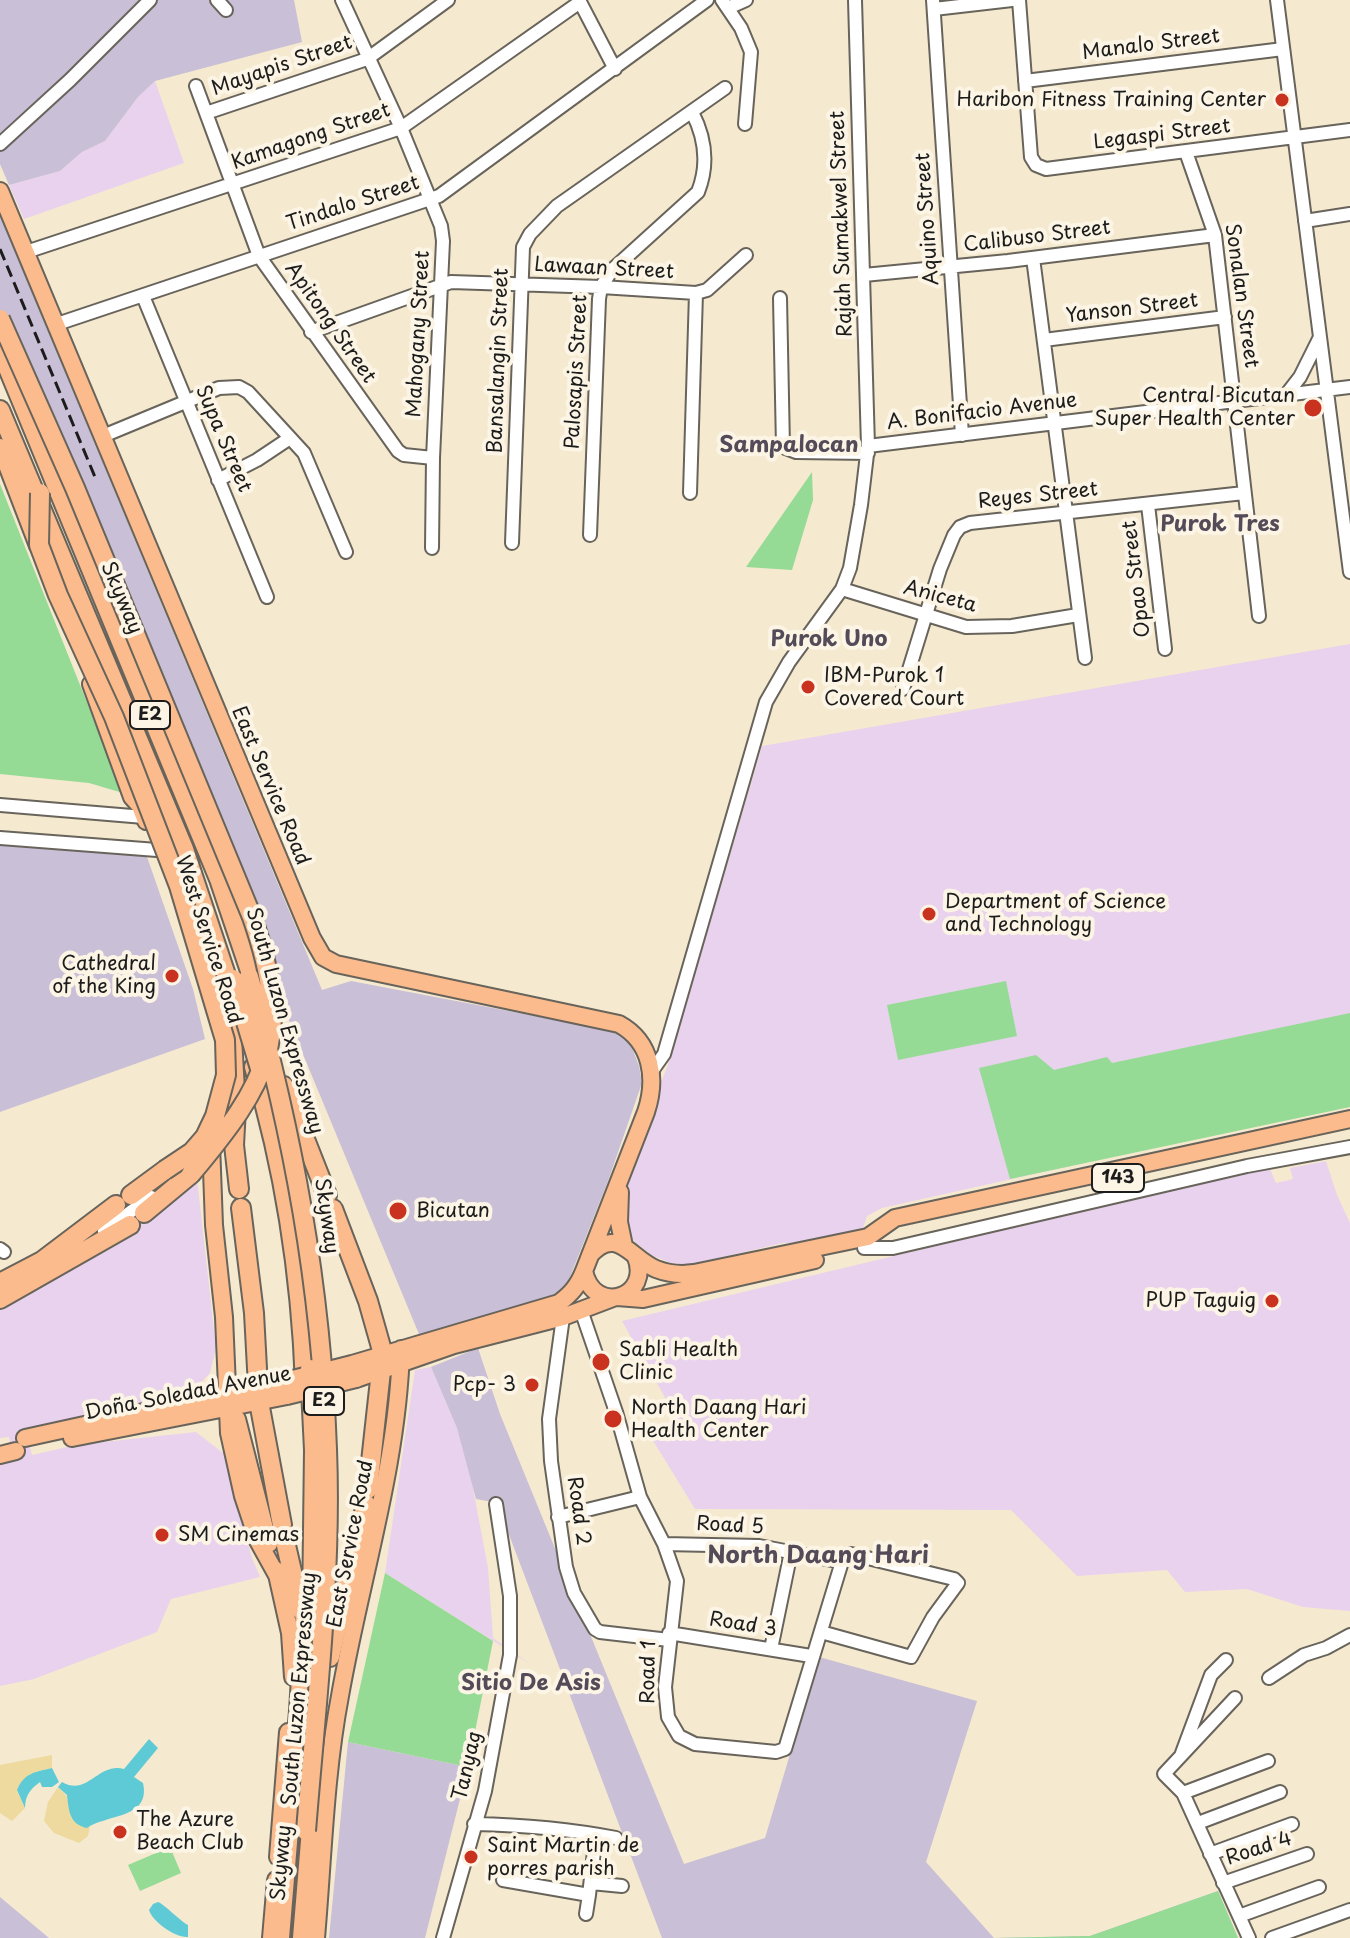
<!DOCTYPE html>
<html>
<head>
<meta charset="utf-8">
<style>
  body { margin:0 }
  canvas { display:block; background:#f5e9cf }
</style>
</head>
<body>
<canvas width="1350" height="1938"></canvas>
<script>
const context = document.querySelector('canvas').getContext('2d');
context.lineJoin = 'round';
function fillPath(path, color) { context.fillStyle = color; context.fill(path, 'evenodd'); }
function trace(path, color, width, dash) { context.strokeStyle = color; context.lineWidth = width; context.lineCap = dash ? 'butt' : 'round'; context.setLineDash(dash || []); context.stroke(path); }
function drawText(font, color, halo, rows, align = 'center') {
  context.font = font + ' "Playpen Sans",sans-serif'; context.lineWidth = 8; context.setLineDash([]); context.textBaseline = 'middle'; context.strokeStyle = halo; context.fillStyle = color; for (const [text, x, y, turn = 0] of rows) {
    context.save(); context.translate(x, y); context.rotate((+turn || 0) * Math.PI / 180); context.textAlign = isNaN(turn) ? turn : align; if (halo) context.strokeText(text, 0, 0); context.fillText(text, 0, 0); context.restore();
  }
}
fillPath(new Path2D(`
  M155,81L184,163L24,219L9,185L60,171L82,152L105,141L138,97Z
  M1350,644V1107L1280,1119L882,1208L867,1216L863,1228L804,1243H783L689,1265L671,1263L651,1255L634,1241L625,1229L624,1193L647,1119L668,1065L762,746Z
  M1326,1161L1337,1195L1350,1223V1611L1303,1607L1247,1589L1185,1592L1167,1570L1077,1576L1011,1510L695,1509L649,1434L676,1417L622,1321L1203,1182L1270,1169L1276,1183L1285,1181L1293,1179L1290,1168Z
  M197,1179L216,1348L210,1373L195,1389L26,1432L32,1455L76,1445L196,1432L223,1453L252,1558L260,1577L171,1599L157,1632L34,1679L0,1686V1463L14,1459L9,1437L0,1438V1304L134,1229Z
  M431,1367L457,1428L469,1467L488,1568L493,1638L532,1665L385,1573L415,1370Z`), '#e9d2ed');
fillPath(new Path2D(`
  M0,0H294L302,42L155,81L138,97L105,141L82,152L60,171L9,185L0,164Z
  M0,215L322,990L351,981L614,1031L630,1042L639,1066L642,1083L608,1181L564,1292L460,1323L421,1339L0,323Z
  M0,842L146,854L193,989L205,1039L0,1112Z
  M478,1348L500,1414L684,1864L765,1838L819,1657L977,1701L926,1862L994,1938L1090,1936L1218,1891L1238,1938H662L497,1503L476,1499L457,1428L431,1367Z
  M348,1742L468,1767L425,1938H329Z
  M0,1897L49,1938H0Z`), '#c9bfd7');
fillPath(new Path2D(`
  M812,472L813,500L792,570L746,567Z
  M0,484L123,793L89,783L0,774Z
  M1006,981L1017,1036L898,1060L887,1005Z
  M1350,1013V1107L1010,1179L979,1068L1036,1055L1054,1070L1107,1057L1112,1063Z
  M385,1573L493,1641L468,1767L348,1742Z
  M170,1847L181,1873L140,1891L128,1865Z
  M1218,1891L1238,1938H994L1090,1936Z`), '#95db95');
fillPath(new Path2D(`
  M52,1755V1768C37,1771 22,1775 17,1791L25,1808L12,1821L0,1813V1765Z
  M58,1787L67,1796L71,1817L83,1827L90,1826L88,1836L79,1843L54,1833L44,1821L48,1802Z`), '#eeda9e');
fillPath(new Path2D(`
  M149,1739L158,1748L134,1777L143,1783C151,1819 107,1814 87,1828C69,1824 69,1811 67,1795L58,1787L62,1782C88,1797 98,1762 124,1769Z
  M52,1768L59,1782L52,1787H42L40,1782C30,1789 25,1796 25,1808L17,1790C24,1773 35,1772 52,1768Z
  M158,1902C164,1904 179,1920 188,1925V1937C175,1938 152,1921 149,1910L153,1904Z`), '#5ecad5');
const minor = new Path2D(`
  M217,0L226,10
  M342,0L401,128L441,226L443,241L433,458L432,548
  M579,0L615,69
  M722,0L741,28L751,52L745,124
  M933,0L962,435
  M1019,0L1031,157L1036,165L1046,169L1350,130
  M1277,0L1350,572
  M728,8L746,0
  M934,9L1012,0
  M1025,81L1283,49
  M196,86L259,256L398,451L404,455L433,458
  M206,113L367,59L448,0
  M0,144L70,80L150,0
  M1186,152L1215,235L1259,616
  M1305,221L1350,214
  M26,252L401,128L580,2
  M1033,258L1085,658
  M864,275L1008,261L1215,235
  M143,296L267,597
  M780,298L783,447L796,452L868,453
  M57,324L439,196L707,0
  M311,332L451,282L601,287L696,293L707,290L746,255
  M1044,340L1225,317
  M1286,395L1300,377L1319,339
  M103,436L219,388L239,387L248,392L304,453L346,552
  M868,446L1350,387
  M218,480L257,460L290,438
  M690,493L696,293
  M1148,505L1165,649
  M590,535L599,299L601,287L612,270L698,192C709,164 705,137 692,112
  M512,543L523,247L530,234L557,206L725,88
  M842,589L966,627L1012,626L1078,615
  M903,689L940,569L954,535L960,527L970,523L1244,493
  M0,805L144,817
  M0,838L157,850
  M652,1071L664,1054L766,702L789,662L842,589L850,568L861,505L868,446L855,0
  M104,1231L151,1197
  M864,1248H893L1247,1166L1350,1147
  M0,1249L4,1252
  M581,1310L616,1412L640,1497L664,1544L677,1581L665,1687L668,1717L679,1736L695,1744L776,1752L785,1749L844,1555L851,1554L954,1579L958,1583L933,1617L911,1657L821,1632
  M563,1317L549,1419L551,1461L566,1567L574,1593L595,1629L600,1632L669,1640
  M558,1517L640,1497
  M664,1544L759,1546L842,1562
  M669,1633L811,1656
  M771,1649L791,1552
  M1269,1678L1304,1655L1326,1648L1350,1635
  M1235,1698L1164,1774L1183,1793L1249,1938
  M1182,1753L1211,1675L1226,1660
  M1183,1793L1268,1761
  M1198,1823L1280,1792
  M474,1824C523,1825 569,1829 616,1838
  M1210,1854L1292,1824
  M503,1880L589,1895L595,1843L592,1834
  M591,1883L622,1886
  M1223,1883L1307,1854
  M586,1914L589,1895
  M1239,1916L1319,1887
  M443,1938L485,1791L510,1655V1596L496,1504
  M1272,1938L1350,1910`);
const major = new Path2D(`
  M0,191L312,938L323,957L336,964L619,1024C652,1042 657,1079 646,1112L584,1271C578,1286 571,1294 559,1303L352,1364
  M0,447L38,546
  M91,684L132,797L140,806L146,821
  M211,1143L214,1225L224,1317L229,1433L243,1496L258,1541L279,1579
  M620,1192L619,1222L624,1246
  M590,1255C617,1225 631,1259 656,1269C669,1274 681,1275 694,1273L868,1237L895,1218L1350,1119
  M584,1271C594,1317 654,1297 635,1255
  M617,1297L643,1299L815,1260
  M356,1379L454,1345L563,1317L613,1298
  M237,1419L269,1544
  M25,1438L285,1381
  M72,1438L287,1396
  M0,1455L16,1451
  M276,1570L290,1633L293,1677
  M278,1857L288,1732
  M271,1938L276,1880
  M316,1938C323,1857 325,1775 340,1696C360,1581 398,1466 401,1349`);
const highway = new Path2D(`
  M0,349L219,879L256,989
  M0,410L184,849L233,996
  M229,984L236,1108L234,1145L239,1189
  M254,1067C285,1170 301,1277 305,1384
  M284,1086L327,1195
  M131,1195L165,1170
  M241,1208L254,1313L258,1387
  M333,1209L368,1301L383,1354
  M144,1213L191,1174
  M0,1283L42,1261L116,1205
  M0,1299L130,1225
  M259,1402L282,1525
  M368,1489L381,1371
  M285,1541L301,1610
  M330,1657L366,1504
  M280,1938L299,1711L306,1594
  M302,1938L312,1817`);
trace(minor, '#68645b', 16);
trace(major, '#68645b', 20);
trace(highway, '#68645b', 22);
trace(minor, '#fff', 12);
trace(major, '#fbbb8c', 16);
trace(highway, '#fbbb8c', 18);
trace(new Path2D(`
  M0,249L95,477`), '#1c1c1c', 3, [12, 6]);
const majorBridge = new Path2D(`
  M285,1381L352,1364
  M287,1396L356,1379`);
const highwayBridge = new Path2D(`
  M0,319L75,488L252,917C294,1037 268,1082 191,1174
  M40,493L39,545L58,595L114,717L179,886L225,1040L226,1075L215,1116L205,1137L192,1152L165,1170
  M249,977C293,1135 321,1285 327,1449C332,1577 316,1705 306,1831
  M233,979L261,1072
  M310,1369L314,1450L312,1611`);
trace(majorBridge, '#68645b', 20, []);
trace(highwayBridge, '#68645b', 22, []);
trace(majorBridge, '#fbbb8c', 16);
trace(highwayBridge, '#fbbb8c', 18);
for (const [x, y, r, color] of [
  [1282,100,8,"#c8321e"],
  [1313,408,10,"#c8321e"],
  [808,687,8,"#c8321e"],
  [929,914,8,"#c8321e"],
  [172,976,8,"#c8321e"],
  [398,1211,10,"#c8321e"],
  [1272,1301,8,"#c8321e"],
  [601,1362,10,"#c8321e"],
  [532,1385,8,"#c8321e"],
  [613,1419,10,"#c8321e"],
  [162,1535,8,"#c8321e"],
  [120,1832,8,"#c8321e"],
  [471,1857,8,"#c8321e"]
]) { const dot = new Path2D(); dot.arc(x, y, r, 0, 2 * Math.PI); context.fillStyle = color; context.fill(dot); trace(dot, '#fcf5e5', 3); }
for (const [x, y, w] of [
  [150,715,40],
  [1118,1178,52],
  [324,1401,40]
]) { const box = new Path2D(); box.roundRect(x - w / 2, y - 14, w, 28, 6); context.fillStyle = '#fcf5e5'; context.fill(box); trace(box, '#1c1c1c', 2); }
drawText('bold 18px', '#1c1c1c', null, [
  ["E2",150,715],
  ["143",1118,1178],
  ["E2",324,1401]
]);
drawText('20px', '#1c1c1c', '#fcf5e5', [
  ["Manalo Street",1151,45,-7],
  ["Mayapis Street",282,66,-19],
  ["Legaspi Street",1162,135,-7],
  ["Kamagong Street",311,137,-19],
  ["Tindalo Street",353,204,-18],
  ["Aquino Street",928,219,-94],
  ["Rajah Sumakwel Street",842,224,-92],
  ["Calibuso Street",1037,237,-7],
  ["Lawaan Street",604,269,3],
  ["Sonalan Street",1241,296,82],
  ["Yanson Street",1132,309,-7],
  ["Apitong Street",330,323,55],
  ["Mahogany Street",419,334,-87],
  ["Bansalangin Street",499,361,-88],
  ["Palosapis Street",577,372,-87],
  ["A. Bonifacio Avenue",982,412,-7],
  ["Supa Street",223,439,67],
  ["Reyes Street",1038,496,-6],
  ["Opao Street",1137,579,-97],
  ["Aniceta",940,597,15],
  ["Skyway",121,598,67],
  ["East Service Road",270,786,67],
  ["West Service Road",208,940,72],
  ["South Luzon Expressway",284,1021,74],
  ["Skyway",326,1216,82],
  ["Doña Soledad Avenue",188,1394,-11],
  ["Road 2",578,1511,82],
  ["Road 5",730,1526,3],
  ["East Service Road",351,1544,-79],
  ["Road 3",743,1625,9],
  ["Road 1",649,1672,-89],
  ["South Luzon Expressway",300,1689,-85],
  ["Tanyag",468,1766,-77],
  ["Road 4",1259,1849,-18],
  ["Skyway",282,1863,-85]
]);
drawText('20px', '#1c1c1c', '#fcf5e5', [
  ["Haribon Fitness Training Center",1266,100,"right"],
  ["Central Bicutan",1295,396,"right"],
  ["Super Health Center",1295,419,"right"],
  ["IBM-Purok 1",824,676],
  ["Covered Court",824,699],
  ["Department of Science",945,902],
  ["and Technology",945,925],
  ["Cathedral",156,964,"right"],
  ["of the King",156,987,"right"],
  ["Bicutan",416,1211],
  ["PUP Taguig",1256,1301,"right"],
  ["Sabli Health",619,1350],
  ["Clinic",619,1373],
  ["Pcp- 3",516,1385,"right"],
  ["North Daang Hari",631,1408],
  ["Health Center",631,1431],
  ["SM Cinemas",178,1535],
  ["The Azure",136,1820],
  ["Beach Club",136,1843],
  ["Saint Martin de",487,1846],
  ["porres parish",487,1869]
], 'left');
drawText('bold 22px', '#544b59', '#fcf5e5', [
  ["Sampalocan",789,446],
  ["Purok Tres",1220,525],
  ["Purok Uno",829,640],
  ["Sitio De Asis",531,1684]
]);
drawText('bold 24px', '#544b59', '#fcf5e5', [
  ["North Daang Hari",818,1556]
]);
</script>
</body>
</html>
